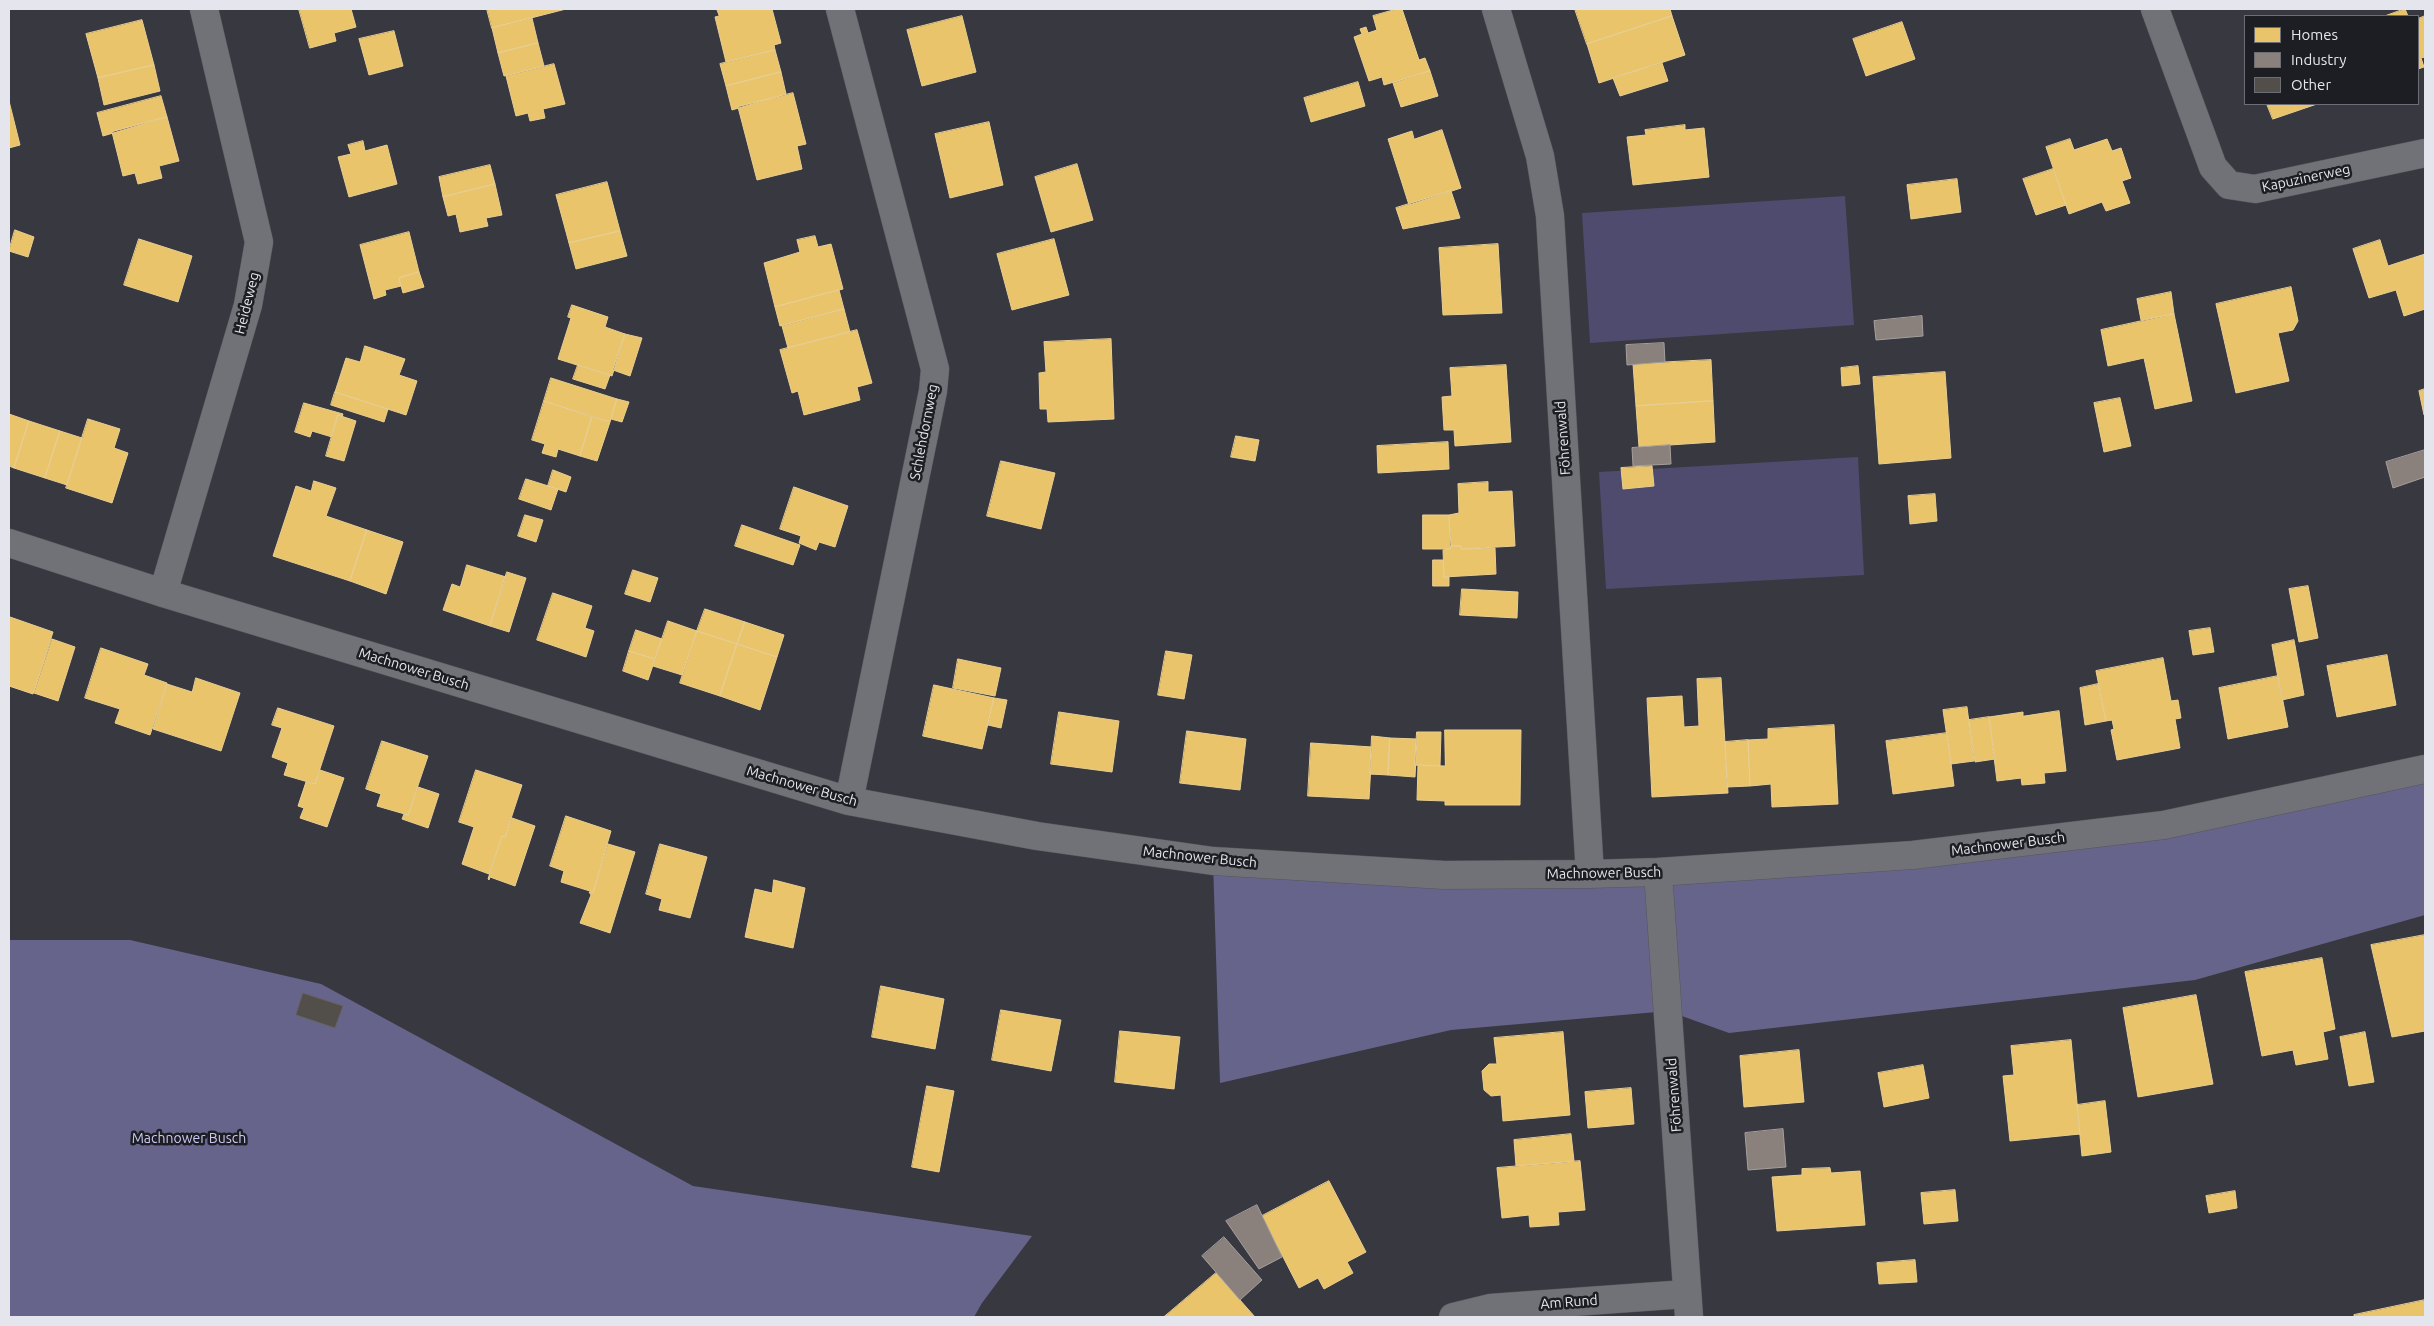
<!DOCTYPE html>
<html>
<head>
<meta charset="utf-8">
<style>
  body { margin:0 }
  #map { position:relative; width:2434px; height:1326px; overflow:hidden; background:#383840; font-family:Ubuntu,sans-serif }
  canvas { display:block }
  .frame { position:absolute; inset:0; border:10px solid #e5e5ee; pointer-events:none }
  .legend { position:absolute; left:2244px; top:15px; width:175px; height:90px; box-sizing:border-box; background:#1d1d24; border:1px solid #6d6d75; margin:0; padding:6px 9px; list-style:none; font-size:15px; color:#e5e5ee }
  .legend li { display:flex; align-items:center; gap:10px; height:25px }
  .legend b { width:25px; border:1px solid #6d6d75 }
</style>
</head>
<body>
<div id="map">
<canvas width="2434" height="1326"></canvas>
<div class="frame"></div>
<ul class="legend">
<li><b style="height:14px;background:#e9c46a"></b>Homes</li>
<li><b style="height:14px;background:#8a817c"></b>Industry</li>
<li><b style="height:14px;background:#524e4a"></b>Other</li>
</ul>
</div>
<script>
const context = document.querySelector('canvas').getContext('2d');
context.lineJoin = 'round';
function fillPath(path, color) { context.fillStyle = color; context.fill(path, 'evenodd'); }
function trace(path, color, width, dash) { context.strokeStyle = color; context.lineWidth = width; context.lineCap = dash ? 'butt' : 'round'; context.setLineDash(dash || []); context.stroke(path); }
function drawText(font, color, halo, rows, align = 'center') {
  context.font = font + ' Ubuntu,sans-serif'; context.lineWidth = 5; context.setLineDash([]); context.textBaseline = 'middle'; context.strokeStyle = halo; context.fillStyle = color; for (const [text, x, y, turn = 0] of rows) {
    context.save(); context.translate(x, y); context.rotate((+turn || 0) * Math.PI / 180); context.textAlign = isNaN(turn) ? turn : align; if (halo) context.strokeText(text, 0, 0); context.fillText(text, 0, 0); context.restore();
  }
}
fillPath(new Path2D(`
  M1845,196L1854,325L1590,343L1582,213Z
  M1858,457L1864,575L1606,589L1599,472Z`), '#4e4b6f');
fillPath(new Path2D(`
  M2425,769V915L2195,980L1729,1033L1668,1011L1451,1030L1220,1083L1213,861L1444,875L1913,855Z
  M9,940H130L321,984L693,1186L1032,1236L982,1303L974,1317H9Z`), '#67648b');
const homes = new Path2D(`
  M299,9H351L356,27L334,33L336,41L310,48Z
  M487,9H566L492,28Z
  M717,9H772L781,43L774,45L775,50L726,62L715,17L719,16Z
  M1397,9H1402L1419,60L1425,58L1430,71L1384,85L1382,77L1369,81L1354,37L1362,34L1360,29L1366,27L1368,33L1377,30L1373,16Z
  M1575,9H1670L1672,16L1587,44Z
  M2405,9L2408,16H2385Z
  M962,16L976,72L922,86L907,30Z
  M1672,16L1685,55L1599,83L1587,44Z
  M2425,16V57L2421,58L2424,67L2418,69V19Z
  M532,18L538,43L498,53L492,28Z
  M142,20L154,65L98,78L86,34Z
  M1902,22L1915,59L1866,76L1853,39Z
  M394,31L403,66L369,75L359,39Z
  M538,43L544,66L504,76L498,53Z
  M775,50L781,72L726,86L720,64Z
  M1662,63L1668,81L1620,96L1613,78Z
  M554,64L565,104L543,109L545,118L530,121L528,113L516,116L506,76Z
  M154,65L160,91L104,105L98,78Z
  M1430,71L1438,96L1401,107L1393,83Z
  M781,72L786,94L732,110L726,86Z
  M1358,82L1365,106L1311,122L1304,98Z
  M793,93L806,144L797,146L802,169L757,180L738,107Z
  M161,96L167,117L103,136L97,113Z
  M9,101L20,145L9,148Z
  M2267,104H2317L2273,119Z
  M167,117L179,161L159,166L162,178L138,184L135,173L123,176L112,132Z
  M989,122L1003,185L950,198L935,134Z
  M1685,125V130L1704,128L1709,177L1633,185L1627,137L1646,135L1645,130Z
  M1442,130L1461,188L1409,205L1388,139L1412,131L1414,139Z
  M2070,139L2074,150L2107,139L2112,151L2121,148L2131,178L2122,181L2130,203L2106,211L2102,202L2069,214L2046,147Z
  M363,141L365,151L387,145L397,184L349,197L338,157L351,154L348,145Z
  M1077,164L1093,220L1051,232L1035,177Z
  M490,165L495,184L443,197L439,177Z
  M2053,169L2066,205L2036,215L2023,179Z
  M1957,179L1961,212L1911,219L1907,185Z
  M607,182L620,231L569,243L556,195Z
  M495,184L502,215L486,218L488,226L460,232L456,214L448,216L443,197Z
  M1451,191L1460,218L1403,229L1396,208Z
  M15,230L34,237L28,257L9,251Z
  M620,231L627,256L576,269L569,243Z
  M409,232L419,272L399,278L401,286L385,290L386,295L374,299L360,245Z
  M815,236L818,247L831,244L843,289L775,307L764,263L800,252L797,240Z
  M139,239L192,256L178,302L124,285Z
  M1054,239L1069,295L1012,310L997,254Z
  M2380,240L2388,266L2425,254V309L2404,316L2396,290L2369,298L2353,249Z
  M1498,244L1502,313L1443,315L1439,248Z
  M419,272L424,287L403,293L399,278Z
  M2291,287L2298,321L2293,330L2278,333L2289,381L2236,393L2216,304Z
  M839,290L844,309L780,326L775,307Z
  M2171,292L2174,314L2141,320L2137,299Z
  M572,305L608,317L605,327L625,334L612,376L558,359L571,318L568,317Z
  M844,309L850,332L788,348L782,326Z
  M2174,314L2192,401L2155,409L2144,358L2108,366L2101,330Z
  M857,330L872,383L857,387L860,400L804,415L798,391L792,393L780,350Z
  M625,334L642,338L630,376L613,370Z
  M1111,339L1114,419L1048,422L1047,409H1040L1039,373L1046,372L1044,342Z
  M365,346L405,359L399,375L417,381L406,415L335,392L346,358L360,362Z
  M1711,360L1713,401L1636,406L1633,364Z
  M578,365L610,375L605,389L573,379Z
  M1506,365L1511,442L1455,446L1454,430H1444L1442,397L1452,396L1450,368Z
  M1858,366L1860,384L1842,386L1841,368Z
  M1945,372L1951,458L1879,464L1873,377Z
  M551,378L617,399L610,422L544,401Z
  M2425,389V415H2424L2419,391Z
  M335,392L388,409L384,422L331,405Z
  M2120,398L2131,446L2104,452L2094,403Z
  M617,399L629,402L622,422L611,419Z
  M544,401L592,417L580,456L558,449L556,457L542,453L545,444L532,440Z
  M1713,401L1715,442L1639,447L1636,406Z
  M304,403L343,414L342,417L338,415L332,437L312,431L310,437L295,432Z
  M9,414L29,421L14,468L9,466Z
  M338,415L356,421L344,461L326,456Z
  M592,417L610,422L597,461L580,456Z
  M88,419L120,429L114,448L128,453L112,503L66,488Z
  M29,421L60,431L45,478L14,468Z
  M60,431L82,438L67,485L45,478Z
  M1236,436L1259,440L1255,461L1231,457Z
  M1448,442L1449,469L1378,473L1377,446Z
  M1001,461L1055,473L1041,529L987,516Z
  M1652,466L1654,486L1623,489L1621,468Z
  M553,470L571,477L566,492L548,486Z
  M526,479L558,489L551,510L519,499Z
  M314,481L336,488L326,516L367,530L350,581L273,556L296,486L311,491Z
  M1488,482V492L1512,491L1515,546L1462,549L1461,546H1451L1449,515L1459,513L1458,484Z
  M794,487L848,506L835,547L819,542L816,550L799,543L801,536L780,529Z
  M1935,494L1937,521L1910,524L1908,496Z
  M525,515L543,520L536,542L518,536Z
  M1423,515H1449L1450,549H1423Z
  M742,525L800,545L793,565L735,546Z
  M367,530L403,542L386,594L350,581Z
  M1451,546H1461L1462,549L1495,548L1496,574L1444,577L1443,550L1450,549Z
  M1433,560H1443L1444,577H1449V586H1433Z
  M467,565L506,577L490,626L443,610L452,584L460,587Z
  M633,570L658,578L650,602L625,594Z
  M507,572L526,578L509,632L490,626Z
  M2308,586L2318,638L2299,642L2289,589Z
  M1462,589L1518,592L1517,618L1460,615Z
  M553,593L592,606L585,628L594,631L586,657L537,640Z
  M705,609L745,622L737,644L697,631Z
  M10,617L53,632L33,694L9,686Z
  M668,621L697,631L682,675L653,666Z
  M745,622L784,635L777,657L737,644Z
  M2210,628L2214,652L2193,655L2189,631Z
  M636,630L662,639L655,659L629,651Z
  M697,631L737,644L720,696L680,683Z
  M52,639L75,647L58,701L34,693Z
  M2294,640L2304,695L2282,700L2272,645Z
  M737,644L777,657L760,710L720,696Z
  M101,648L148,664L144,675L167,683L150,735L115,723L120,709L85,698Z
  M629,651L655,659L648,680L623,671Z
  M1166,651L1192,655L1184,699L1158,695Z
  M2387,655L2396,705L2337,717L2327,666Z
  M2163,658L2171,701L2178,700L2181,718L2175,719L2180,748L2117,760L2111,730L2114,729L2112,720L2106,721L2096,671Z
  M958,659L1001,668L995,696L953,688Z
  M2278,676L2288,727L2228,739L2219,688Z
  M196,678L240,693L221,751L153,729L167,684L192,692Z
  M1721,678L1728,793L1652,797L1647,698L1682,696L1684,727L1699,726L1697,679Z
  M2098,684L2106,721L2085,725L2080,688Z
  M934,685L994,698L982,749L923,736Z
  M994,698L1007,700L1001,728L988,725Z
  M1967,707L1974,761L1951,764L1943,710Z
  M278,708L334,726L315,784L284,775L288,763L272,757L282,728L272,725Z
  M2059,711L2066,771L2044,773L2045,783L2022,785L2021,778L1997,781L1989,717L2023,712V716Z
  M1059,712L1119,721L1112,772L1051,764Z
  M1989,717L1995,759L1975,762L1969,720Z
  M1834,725L1838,804L1772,807L1771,784L1750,786L1748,740L1768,739V729Z
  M1445,730H1521L1520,805H1445V801L1417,800L1418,765L1445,766Z
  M1187,731L1246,739L1240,790L1180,783Z
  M1417,732H1441L1440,766L1415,765Z
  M1947,733L1954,786L1893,794L1886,741Z
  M1372,736L1390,738L1388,775L1370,774Z
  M1390,738L1417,739L1415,777L1388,775Z
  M1748,740L1750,786L1727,787L1725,742Z
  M382,741L428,756L408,815L377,806L381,794L366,789Z
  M1311,743L1372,747L1369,799L1308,796Z
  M320,770L344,778L327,827L300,818L304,808L298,806L306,782L315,784Z
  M476,770L522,785L505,837L502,836L489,874L462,864L474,827L459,822Z
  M418,787L439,794L428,828L402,819L404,814L408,815Z
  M566,816L611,831L593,892L561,882L564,871L550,866Z
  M512,818L535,826L515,886L490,877L489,880L488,879L502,836L505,837Z
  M608,844L635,852L610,933L580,923L591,895L589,892H593Z
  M660,844L707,857L690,918L659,910L662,899L646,894Z
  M774,880L805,888L793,948L745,937L755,889L772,893Z
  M2425,935V1031L2392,1037L2371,945Z
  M2322,958L2335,1029L2323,1032L2328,1059L2296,1065L2293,1050L2262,1056L2245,972Z
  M881,986L944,999L935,1049L872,1037Z
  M2196,995L2213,1084L2138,1097L2123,1008Z
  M1001,1010L1061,1020L1051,1071L992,1060Z
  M1120,1031L1180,1037L1174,1089L1115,1082Z
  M1563,1032L1570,1115L1503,1121L1501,1095L1491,1096L1484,1090L1482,1071L1489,1064H1497L1494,1038Z
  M2365,1032L2374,1082L2349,1086L2340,1037Z
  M2071,1040L2080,1134L2010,1141L2003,1076L2014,1075L2011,1046Z
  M1799,1050L1804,1102L1744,1107L1740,1056Z
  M1923,1065L1929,1098L1884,1107L1878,1073Z
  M927,1086L954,1091L939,1172L912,1167Z
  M1631,1088L1634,1124L1588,1128L1585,1092Z
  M2105,1101L2111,1152L2082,1156L2077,1105Z
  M1571,1134L1574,1161L1516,1166L1514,1140Z
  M1580,1161L1585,1210L1558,1212L1559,1225L1530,1227L1529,1215L1502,1218L1497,1168Z
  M1830,1168L1831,1173L1860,1171L1865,1225L1777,1231L1772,1177L1802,1175V1169Z
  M1329,1181L1366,1252L1347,1262L1353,1273L1324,1289L1318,1278L1299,1288L1262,1216Z
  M1955,1190L1958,1221L1924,1224L1921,1193Z
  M2235,1191L2237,1208L2209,1213L2206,1196Z
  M1915,1260L1917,1282L1879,1284L1877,1263Z
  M1216,1273L1255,1317H1164Z
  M2425,1300V1317H2354V1315Z`);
fillPath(homes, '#e9c46a');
trace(homes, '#e8ce92', 1);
const industry = new Path2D(`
  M1922,316L1923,336L1876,340L1874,321Z
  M1664,343L1665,362L1627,365L1626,345Z
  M1670,445L1671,464L1633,466L1632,448Z
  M2425,450V477L2393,488L2386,462Z
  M1783,1129L1786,1167L1748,1170L1745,1133Z
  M1257,1205L1282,1257L1259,1269L1226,1221Z
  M1224,1237L1262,1280L1240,1300L1202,1256Z`);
fillPath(industry, '#8a817c');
trace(industry, '#a59f9e', 1);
const building = new Path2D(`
  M303,993L343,1006L335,1028L296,1015Z`);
fillPath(building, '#524e4a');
trace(building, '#656364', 1);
const minor = new Path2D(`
  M840,9L935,369L933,391L849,801
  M1496,9L1540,156L1550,216L1590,874
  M2155,9L2213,167L2229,185L2255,189L2425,153
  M9,543L163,593L849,801L1037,836L1213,861L1444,875L1590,874L1658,872L1913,855L2164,825L2425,769
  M163,593L248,305L259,242L204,9
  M1658,872L1689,1317
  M1453,1317L1490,1308L1686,1294`);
trace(minor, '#55555b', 29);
trace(minor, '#717178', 28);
drawText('14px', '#e5e5ee', '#1d1d24', [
  ["Kapuzinerweg",2306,178,-12],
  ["Heideweg",247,303,-76],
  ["Schlehdornweg",924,432,-79],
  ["Föhrenwald",1563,438,-94],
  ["Machnower Busch",414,669,17],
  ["Machnower Busch",802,786,16],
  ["Machnower Busch",2008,844,-7],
  ["Machnower Busch",1200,857,6],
  ["Machnower Busch",1604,873,-1],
  ["Föhrenwald",1674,1095,-94],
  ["Am Rund",1569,1302,-4]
]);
drawText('14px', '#cccaf4', '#1d1d24', [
  ["Machnower Busch",189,1138]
]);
</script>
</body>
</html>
